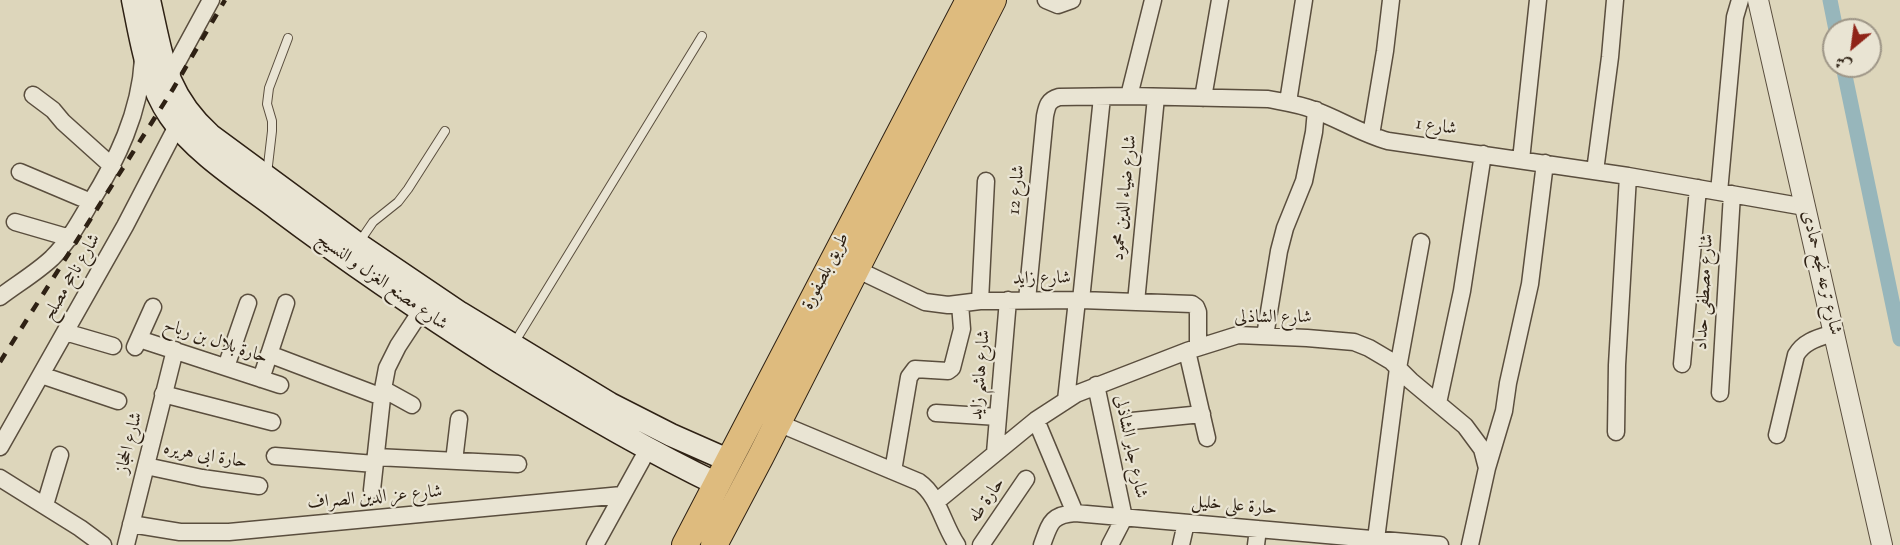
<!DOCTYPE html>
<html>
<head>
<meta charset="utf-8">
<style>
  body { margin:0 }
  #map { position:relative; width:1900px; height:545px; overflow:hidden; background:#ddd6bb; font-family:"Sorts Mill Goudy",Amiri,serif }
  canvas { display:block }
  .north { position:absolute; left:1822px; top:18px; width:60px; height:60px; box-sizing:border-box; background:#e9e4d3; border:2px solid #9e9687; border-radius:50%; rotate:209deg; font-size:16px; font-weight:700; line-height:24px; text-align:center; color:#2e2114 }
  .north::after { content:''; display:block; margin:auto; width:21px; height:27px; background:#8f2418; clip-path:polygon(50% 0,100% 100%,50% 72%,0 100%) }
</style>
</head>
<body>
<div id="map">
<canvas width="1900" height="545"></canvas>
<div class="north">ش</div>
</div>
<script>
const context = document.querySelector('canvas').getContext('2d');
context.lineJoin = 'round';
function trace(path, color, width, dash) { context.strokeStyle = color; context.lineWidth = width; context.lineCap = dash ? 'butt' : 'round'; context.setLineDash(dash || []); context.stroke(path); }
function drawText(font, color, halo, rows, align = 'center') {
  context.font = font + ' "Sorts Mill Goudy",Amiri,serif'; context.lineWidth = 4.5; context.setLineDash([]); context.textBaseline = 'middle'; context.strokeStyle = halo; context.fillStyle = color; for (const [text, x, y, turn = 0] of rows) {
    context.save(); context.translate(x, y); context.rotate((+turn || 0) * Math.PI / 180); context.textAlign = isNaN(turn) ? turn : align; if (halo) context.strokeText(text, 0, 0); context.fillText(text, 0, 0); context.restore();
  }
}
trace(new Path2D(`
  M1830,0L1836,30
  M1843,66L1900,339`), '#97b6bb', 15);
const service = new Path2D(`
  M267,174L272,131V121L267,104L269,88L288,38
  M358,244L373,222L398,202L408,189L445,131
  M513,345L702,36`);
const minor = new Path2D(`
  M1046,0L1058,5L1072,0
  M168,79L211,0
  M33,95L53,110L63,122L113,167
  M1129,96L1153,0
  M1203,98L1220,0
  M1288,102L1304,0
  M1371,135L1385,51L1391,0
  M1521,160L1538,0
  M1595,171L1610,57L1615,0
  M20,172L91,202
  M1719,192L1735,17L1740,0
  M15,222L70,238
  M856,269L925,302L948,305L980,301L1081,300L1192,304L1196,307L1198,312V347
  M0,297C17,284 36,273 52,258C68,242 78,224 89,205C117,160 140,113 143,59
  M1027,300L1045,116C1047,106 1048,100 1059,97L1129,96L1268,99C1283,102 1299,104 1314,110C1339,119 1362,134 1388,141L1628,176L1805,207
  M1081,300L1102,97
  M980,301L986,181
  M1136,302L1156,97
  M65,332L113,346
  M1265,336L1279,251L1285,228L1304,181L1314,132L1316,110
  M139,339L280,385
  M135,347L153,307
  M1187,351L1207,438
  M269,354L382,397
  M1682,364L1698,188
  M226,367L248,303
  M41,375L118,401
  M261,379L286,303
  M1096,385L1124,518L1110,545
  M383,389L412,405
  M1720,393L1732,194
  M163,394L272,422
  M1066,400L1077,300
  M1438,403L1462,291L1483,154
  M936,413L998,417
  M1036,420L1075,513
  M1132,421L1202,414
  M778,423L919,482C939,496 943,525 957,545
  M1616,432L1617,365L1628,176
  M1777,435L1796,355C1804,341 1818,338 1834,333
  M0,447L125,226L177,126
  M995,453L1008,300
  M275,456L375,464
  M376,457L518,464
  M454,461L459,419
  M146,466L202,478L259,486
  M1487,468L1504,411L1508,383L1530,284L1545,163
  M893,471L909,377L915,369L948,371L952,368L962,329L960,304
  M0,478L80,528L103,545
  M372,490L383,389L387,368L398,346L421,311
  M936,502L1036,420L1076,394L1187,351L1238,335L1307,338L1354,342L1369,348L1391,361L1411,381L1465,426L1482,449L1487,468L1470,545
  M45,505L60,455
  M131,524L180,532H229L622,495
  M1376,539L1398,368L1421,242
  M126,545L175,350
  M595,545L648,449
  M981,545L1026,479
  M1042,545C1050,524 1050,515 1075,513L1440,545
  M1181,545L1186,523
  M1256,545L1258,529`);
const tertiary = new Path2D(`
  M1758,0L1882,545`);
const secondary = new Path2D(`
  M133,0C141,39 147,83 170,116C194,152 245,184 279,210C351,264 425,314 500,362C571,406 642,448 717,484
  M149,0C162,57 165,94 210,135L358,244L460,313L610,404L671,435L730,461`);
const primary = new Path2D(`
  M685,545L969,0
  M714,545L760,458L993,0`);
trace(service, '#5a4e3e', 10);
trace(minor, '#5a4e3e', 19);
trace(tertiary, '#5a4e3e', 22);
trace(secondary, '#2e2114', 25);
trace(primary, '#2e2114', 28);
trace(service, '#e9e4d3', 8);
trace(minor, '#e9e4d3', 16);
trace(tertiary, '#e9e4d3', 20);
trace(secondary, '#e9e4d3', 22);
trace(primary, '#debb7e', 26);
trace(new Path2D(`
  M0,362L173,89L225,0`), '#2e2114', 4.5, [10, 10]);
drawText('18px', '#2e2114', '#e9e4d3', [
  ["شارع 1",1436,128,8],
  ["شارع 12",1018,190,-84],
  ["شارع ضياء الدين محمود",1126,198,-84],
  ["طريق بلصفورة",827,272,-63],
  ["شارع ترعه نجع حمادى",1820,273,77],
  ["شارع ناجح مصلح",73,278,-60],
  ["شارع زايد",1042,280,-1],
  ["شارع مصنع الغزل و النسيج",381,283,35],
  ["شارع مصطفى حداد",1706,292,-87],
  ["شارع الشاذلى",1273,319],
  ["حارة بلال بن رباح",215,343,18],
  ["شارع هاشم زايد",982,375,-85],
  ["شارع الحجاز",131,443,-76],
  ["شارع جابر الشاذلى",1129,447,78],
  ["حارة ابى هريره",205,457,10],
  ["شارع عز الدين الصراف",375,499,-5],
  ["حارة طه",988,501,-56],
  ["حارة على خليل",1234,507,5]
]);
</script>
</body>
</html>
